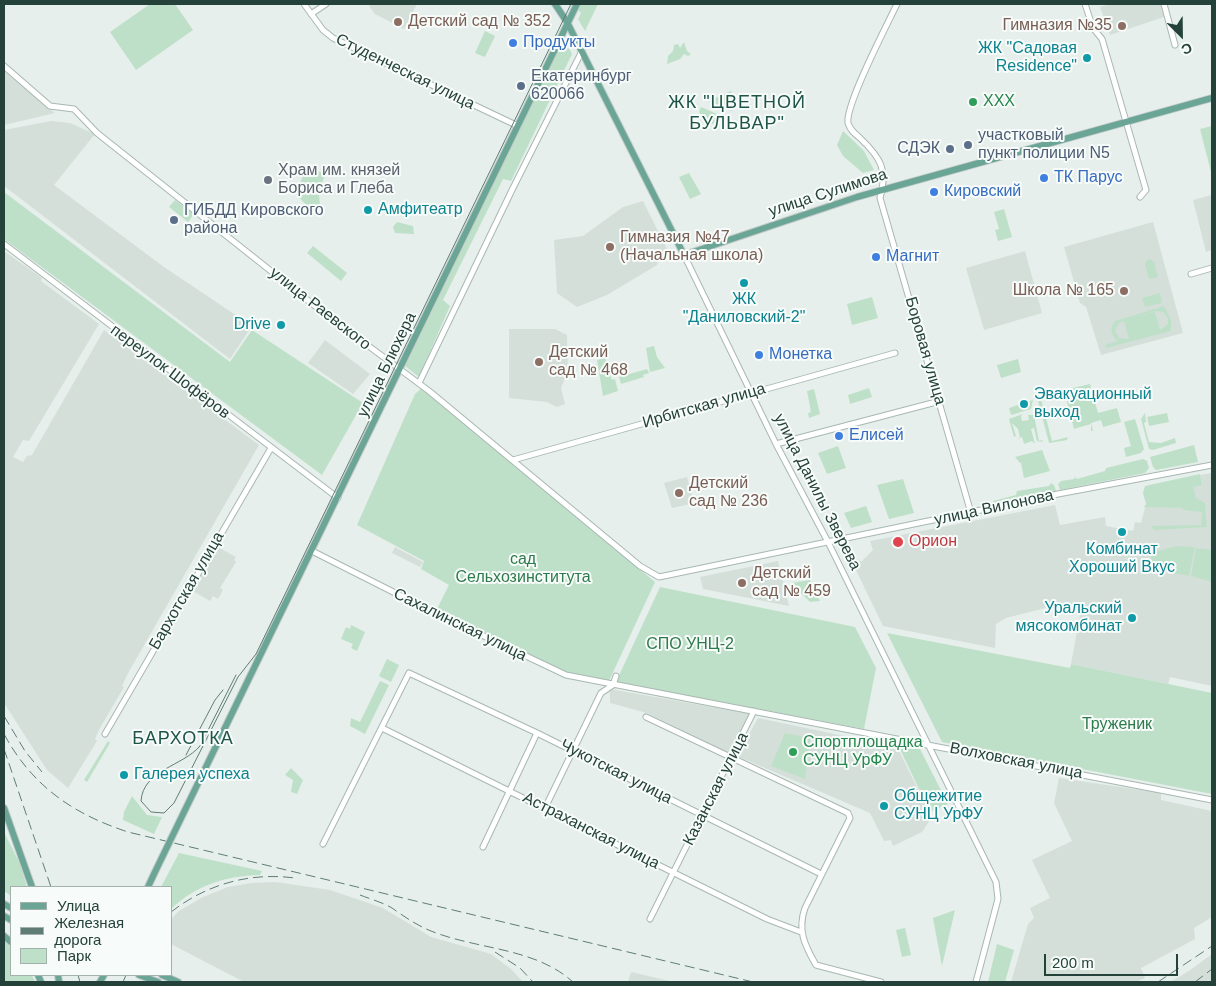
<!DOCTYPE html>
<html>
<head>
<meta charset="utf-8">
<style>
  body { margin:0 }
  #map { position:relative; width:1216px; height:986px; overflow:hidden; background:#e6efeb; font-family:Helvetica,sans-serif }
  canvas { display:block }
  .frame { position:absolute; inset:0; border:5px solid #24423a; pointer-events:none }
  .legend { position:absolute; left:10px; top:886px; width:162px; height:90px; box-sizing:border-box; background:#f7fbf9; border:1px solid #a3b1ad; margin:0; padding:6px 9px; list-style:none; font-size:15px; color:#24423a }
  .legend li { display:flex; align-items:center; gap:10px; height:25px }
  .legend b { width:25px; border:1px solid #a3b1ad }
  .north { position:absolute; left:1156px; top:10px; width:50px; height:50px; -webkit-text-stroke:4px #f7fbf9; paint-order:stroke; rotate:157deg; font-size:14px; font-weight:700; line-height:20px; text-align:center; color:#24423a }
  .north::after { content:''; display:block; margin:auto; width:18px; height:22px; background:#24423a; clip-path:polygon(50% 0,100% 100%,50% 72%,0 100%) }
  .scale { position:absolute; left:1044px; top:954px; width:134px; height:22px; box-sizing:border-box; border:2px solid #24423a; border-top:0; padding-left:6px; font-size:15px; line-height:18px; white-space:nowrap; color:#24423a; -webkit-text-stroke:4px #f7fbf9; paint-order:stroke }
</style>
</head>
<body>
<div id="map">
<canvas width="1216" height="986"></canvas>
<div class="frame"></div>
<ul class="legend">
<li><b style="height:6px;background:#6aa596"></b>Улица</li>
<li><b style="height:6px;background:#5f7d75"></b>Железная дорога</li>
<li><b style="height:14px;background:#bfe0c8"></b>Парк</li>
</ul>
<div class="north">С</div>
<div class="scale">200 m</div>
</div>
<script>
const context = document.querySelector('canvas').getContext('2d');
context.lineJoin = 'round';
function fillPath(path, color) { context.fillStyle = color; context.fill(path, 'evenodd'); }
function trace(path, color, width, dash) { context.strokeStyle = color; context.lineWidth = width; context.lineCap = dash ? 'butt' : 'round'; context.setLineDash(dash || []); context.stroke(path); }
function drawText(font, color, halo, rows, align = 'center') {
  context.font = font + ' Helvetica,sans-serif'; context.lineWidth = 4; context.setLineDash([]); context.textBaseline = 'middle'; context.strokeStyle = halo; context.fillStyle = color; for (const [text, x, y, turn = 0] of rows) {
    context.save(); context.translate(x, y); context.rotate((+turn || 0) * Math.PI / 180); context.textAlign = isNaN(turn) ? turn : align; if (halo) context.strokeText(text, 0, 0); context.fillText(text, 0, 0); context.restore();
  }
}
fillPath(new Path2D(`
  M372,4H417L404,29L375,14L369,6Z
  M1110,4H1161L1164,17L1110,35L1100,7Z
  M4,71L39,100L55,113L4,125Z
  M51,121L70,123L95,134L54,185L164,267L252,326L230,359L4,186V130Z
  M1212,195V250L1206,252L1193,200Z
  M643,201L670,255L659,260L657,265L607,295L577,307L557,293L554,240L583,236L623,207Z
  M1153,222L1183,333L1101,355L1086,307L1080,303L1064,247Z
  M4,251L42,278L41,281L99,324L29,441L23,440L13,457L23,462L27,456L32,455L104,330L259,445L127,675L122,686L124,687L100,728L95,739L97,741L68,788L47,770L4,703Z
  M1025,251L1042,313L984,330L966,268Z
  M509,329H555L567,335L568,371L561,388L565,404L557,407L547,402L509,398Z
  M325,340L370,374L353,394L308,363Z
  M1212,473V686L1170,677L1168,684L1071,664L1081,610L1049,607L1006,618L996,624L995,648L883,626L852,562L856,558L861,562L873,550L870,541L1055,505L1060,525L1105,517L1106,526L1133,531L1135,522L1141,523L1146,504L1160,495L1202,484L1200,475Z
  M687,477L694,503L672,508L664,483Z
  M216,546L236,557L234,560L236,562L220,588L223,590L218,599L213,596L210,601L191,590Z
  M395,547L423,562L420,567L392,553Z
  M778,561L789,606L703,589L700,577Z
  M610,689L751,714L730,754L647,713L610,703Z
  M758,718L897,747L932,817L922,832L893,846L891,840L884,841L870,813L737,756Z
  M1059,778L1161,793V800L1212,811V917L1194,928L1195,939L1141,968L1145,978L1136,982H1011L1028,924L1034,918L1030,908L1050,898L1032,860L1072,841L1054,803Z
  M276,882L330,890L383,908L431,937L491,954L511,969L523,982H244L171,944V919L179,911L203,897L228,887L252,883Z
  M1212,954V982H1170L1189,971Z
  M631,972L674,982H628Z`), '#d4dfda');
fillPath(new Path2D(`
  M150,4H175L193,30L136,70L110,32Z
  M581,4H598L585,31L578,19L581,13L578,10Z
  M485,31L495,36L485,57L475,53Z
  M564,38L572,54L511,181L503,179L443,300L450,306L419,377L405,366Z
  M684,42L687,51L691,54L688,56L684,54L680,59L667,64L668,56L673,51L674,45L678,44L680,48Z
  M731,91L737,104L732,111L708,101Z
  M701,107L726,118L707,126L699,112Z
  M1212,126V172H1211L1200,129Z
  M843,131L864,151L874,170L863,173L843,156L837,145Z
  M307,168L321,172L325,175L322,183L324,189L319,195L320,204L315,208L308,207L295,193Z
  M689,173L701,194L690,199L679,177Z
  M4,192L230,362L252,330L363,403L322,475L4,239Z
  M175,200L194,214L188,222L169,207Z
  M1004,209L1012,237L998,241L995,230L999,229L994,212Z
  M397,222L413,226L414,234L395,233L393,227Z
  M313,246L347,273L341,281L307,253Z
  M1150,259L1154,262L1158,277L1149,279L1145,265L1146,261Z
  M1160,293L1162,303L1145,307L1142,298Z
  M872,297L878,318L852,325L847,304Z
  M1164,306L1171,320V331L1106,348L1105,345L1118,341C1111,336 1109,328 1115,321ZM1156,311L1163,312L1168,318V324L1160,330L1155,312L1136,317ZM1124,321L1129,339H1128L1119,338L1115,331L1119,323Z
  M654,346L657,357L665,368L650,372L646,348Z
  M605,358L612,380L615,379L618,391L603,396L597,360Z
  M1018,359L1021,372L1001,378L997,365Z
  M647,369L649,373L643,375L644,377L621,384L619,377Z
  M1090,384L1098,413L1117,408L1121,422L1103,427L1101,420L1091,423L1093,431H1091V424L1074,429L1064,390Z
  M422,388L655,582L609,681L568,673L436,611L449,585L421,569L424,561L357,525L415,394Z
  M869,388L872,397L850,404L848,395Z
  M814,389L820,414L809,418L808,413L811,412L807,391Z
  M1041,399L1052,441L1068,437L1067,440L1049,443L1038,401Z
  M1033,400L1031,409L1011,415L1009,408Z
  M1145,413L1146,422L1144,423L1149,442L1161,443L1175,438L1176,443L1153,450L1149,449L1141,419Z
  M1167,413L1169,422L1149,426L1147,417Z
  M1023,414L1021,416L1022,421L1029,420L1028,415H1034L1039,441L1043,440L1042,442L1037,441L1034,428L1031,429L1035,444L1032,441L1024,444L1022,437L1017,439L1020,437L1018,429L1012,423L1016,436L1014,437L1009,419Z
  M1135,419L1144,449L1141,453L1126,457L1124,448L1131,446L1124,422Z
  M1194,445L1198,462L1156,470L1153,467L1150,457Z
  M838,446L846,468L827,474L818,453Z
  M1042,450L1050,471L1024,478L1021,463L1024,462L1020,463L1015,457Z
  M1143,459L1147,461L1149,468L1145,473L1060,490L1058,484L1061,481L1074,479L1075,477L1077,479L1105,471L1106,468Z
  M1200,474L1202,485L1193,487L1196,498L1205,503L1207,527L1154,530L1151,526L1201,525L1202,512L1183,510V508L1144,507L1146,504L1143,493L1145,486Z
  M903,479L914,513L889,519L877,485Z
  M1051,483L1054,485L1056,491L994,505L993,501L1016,495L1017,491L1049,486Z
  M866,506L872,522L851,528L844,513Z
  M1176,546L1195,547L1189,576L1136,566L1149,567L1152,553Z
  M1196,548L1212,550V582L1191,576Z
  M810,580L820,601L810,602L791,583Z
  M660,587L855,627L876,668L864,729L616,682Z
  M351,625L365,632L357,651L351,648L353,644L341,639L346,627L350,629Z
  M887,633L1070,668L1071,664L1212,693V794L942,742Z
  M387,659L399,665L391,682L379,676Z
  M380,681L389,685L365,734L350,726L351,718L360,722Z
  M785,733L810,738L805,779L771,766Z
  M108,741L110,743L87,782L84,780Z
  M898,745L920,749L948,804L930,812Z
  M291,768L303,780L297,794L291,792L293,780L285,775Z
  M132,796L147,815L162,817L154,834L123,820L124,812Z
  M4,832L20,864L27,887H11V896L4,891Z
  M179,853L262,871L260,875C226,876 196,885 171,909V887H161Z
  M955,910L942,966L933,918Z
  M905,928L911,955L902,957L896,930Z
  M4,941L11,947V975H32L35,982H4Z
  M997,944L1014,950L1005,982H988Z`), '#bfe0c8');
const minor = new Path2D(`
  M304,4L323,30L333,38L518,126
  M897,4C887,25 845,105 848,123C850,130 855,134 860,138C881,158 888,170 880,198L971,513
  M1085,4L1093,28L1102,39L1146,190L1140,197
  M1164,4L1175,45
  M311,14L326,4
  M4,66L50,106L74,109L97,133L315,306L429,391L640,566L659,577L1058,494L1212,465
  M4,244L338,498
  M684,255L776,444L828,542L996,882L998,899L976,982
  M1191,274L1212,268
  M419,383L513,188L582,51
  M776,444L940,401
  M513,460L895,353
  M312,551L427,609L566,675L1212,800
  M646,717L848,813L850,818L805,908C797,930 805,946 816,965L881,982
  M382,728L767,919L801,932
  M105,734L271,448
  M545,808L601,693L613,685L616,676
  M323,844L409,673L537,733L821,874
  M483,847L537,733
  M650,919L754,711`);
const major = new Path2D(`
  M555,4L567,22L684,255L857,197L1212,98
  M4,808L32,887
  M185,810L577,4
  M148,887L154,874
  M4,904L11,908
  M4,916L11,920
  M4,936L11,942
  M38,975L41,982
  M58,975L59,982
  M139,975L158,982
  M162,975L178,982
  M100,982L104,975`);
trace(minor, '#a8b8b2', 7);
trace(major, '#c2cac8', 8);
trace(minor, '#fff', 5);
trace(major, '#6aa596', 6);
trace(new Path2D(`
  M236,675L200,746C183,766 143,770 141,801L151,812L164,813L174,803L238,677L256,654L571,4
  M186,755L215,700L223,690`), '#5f7d75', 1);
trace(new Path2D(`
  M4,716L25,751L42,772
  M4,734C32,786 73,814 128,832L753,982
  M4,749L51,887
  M360,895C370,899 382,902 392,908C405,917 416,925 431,931C478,950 534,947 573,982
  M171,912C207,884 250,872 295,878
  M495,952L520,968L533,982
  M78,975L80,982
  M123,982L126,975
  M1158,982L1212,946
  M1195,982L1212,969
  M1211,982H1212`), '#5f7d75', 1, [10, 5]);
const majorBridge = new Path2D(`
  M154,874L185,810`);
trace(majorBridge, '#c2cac8', 8, []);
trace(majorBridge, '#6aa596', 6);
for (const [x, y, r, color] of [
  [398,22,5,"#8d6e63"],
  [1122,26,5,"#8d6e63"],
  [513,43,5,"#3f7fe0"],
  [1087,58,5,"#0f9aa8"],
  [521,86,5,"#5c6f8a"],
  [973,102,5,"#2e9e5b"],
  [968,145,5,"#5c6f8a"],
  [950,149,5,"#5c6f8a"],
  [1044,178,5,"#3f7fe0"],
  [268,180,5,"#6b7280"],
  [934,192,5,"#3f7fe0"],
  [368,210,5,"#0f9aa8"],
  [174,220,5,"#5c6f8a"],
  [610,247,5,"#8d6e63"],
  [876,257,5,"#3f7fe0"],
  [744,283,5,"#0f9aa8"],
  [1124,291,5,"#8d6e63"],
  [281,325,5,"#0f9aa8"],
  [759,355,5,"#3f7fe0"],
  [539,362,5,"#8d6e63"],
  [1024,404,5,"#0f9aa8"],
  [839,436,5,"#3f7fe0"],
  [679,493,5,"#8d6e63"],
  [1122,532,5,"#0f9aa8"],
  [898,542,6,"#e0444e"],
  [742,583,5,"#8d6e63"],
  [1132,618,5,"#0f9aa8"],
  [793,752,5,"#2e9e5b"],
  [124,775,5,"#0f9aa8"],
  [884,806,5,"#0f9aa8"]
]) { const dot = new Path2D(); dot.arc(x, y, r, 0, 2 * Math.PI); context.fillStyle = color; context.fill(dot); trace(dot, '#f7fbf9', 2); }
drawText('16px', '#785e54', '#f7fbf9', [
  ["Детский сад № 352",408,22],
  ["Гимназия №35",1112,26,"right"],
  ["Гимназия №47",620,238],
  ["(Начальная школа)",620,256],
  ["Школа № 165",1114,291,"right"],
  ["Детский",549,353],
  ["сад № 468",549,371],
  ["Детский",689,484],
  ["сад № 236",689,502],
  ["Детский",752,574],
  ["сад № 459",752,592]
], 'left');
drawText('16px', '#366cbe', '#f7fbf9', [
  ["Продукты",523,43],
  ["ТК Парус",1054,178],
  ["Кировский",944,192],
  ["Магнит",886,257],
  ["Монетка",769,355],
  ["Елисей",849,436]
], 'left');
drawText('16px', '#0d838f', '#f7fbf9', [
  ["ЖК \"Садовая",1077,49,"right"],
  ["Residence\"",1077,67,"right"],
  ["Амфитеатр",378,210],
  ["ЖК",744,300,"center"],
  ["\"Даниловский-2\"",744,318,"center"],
  ["Drive",271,325,"right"],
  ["Эвакуационный",1034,395],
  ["выход",1034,413],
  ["Комбинат",1122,550,"center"],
  ["Хороший Вкус",1122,568,"center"],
  ["Уральский",1122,609,"right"],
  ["мясокомбинат",1122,627,"right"],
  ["Галерея успеха",134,775],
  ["Общежитие",894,797],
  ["СУНЦ УрФУ",894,815]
], 'left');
drawText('16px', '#24423a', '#f7fbf9', [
  ["Студенческая улица",405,72,26],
  ["улица Сулимова",828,193,-18],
  ["улица Раевского",320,309,38],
  ["Боровая улица",925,351,74],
  ["улица Блюхера",387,365,-64],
  ["переулок Шофёров",170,372,37],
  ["Ирбитская улица",704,406,-16],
  ["улица Данилы Зверева",817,492,63],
  ["улица Вилонова",994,508,-12],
  ["Бархотская улица",187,591,-60],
  ["Сахалинская улица",460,625,26],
  ["Волховская улица",1016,761,11],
  ["Чукотская улица",616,772,27],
  ["Казанская улица",716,789,-63],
  ["Астраханская улица",591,831,27]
]);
drawText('16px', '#4e5e75', '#f7fbf9', [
  ["Екатеринбург",531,77],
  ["620066",531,95],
  ["участковый",978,136],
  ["пункт полиции N5",978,154],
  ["СДЭК",940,149,"right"],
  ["ГИБДД Кировского",184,211],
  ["района",184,229]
], 'left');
drawText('16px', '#27864d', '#f7fbf9', [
  ["XXX",983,102],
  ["Спортплощадка",803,743],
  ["СУНЦ УрФУ",803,761]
], 'left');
drawText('16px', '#5b616d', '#f7fbf9', [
  ["Храм им. князей",278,171],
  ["Бориса и Глеба",278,189]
], 'left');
drawText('16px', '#be3a42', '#f7fbf9', [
  ["Орион",909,542]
], 'left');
drawText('16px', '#2d7a4b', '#f7fbf9', [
  ["сад",523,560],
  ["Сельхозинститута",523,578],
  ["СПО УНЦ-2",690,645],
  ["Труженик",1117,725]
]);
context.letterSpacing = '1px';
drawText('18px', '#1f5548', '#f7fbf9', [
  ["ЖК \"ЦВЕТНОЙ",737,103],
  ["БУЛЬВАР\"",737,124],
  ["БАРХОТКА",183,739]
]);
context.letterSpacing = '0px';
</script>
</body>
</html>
